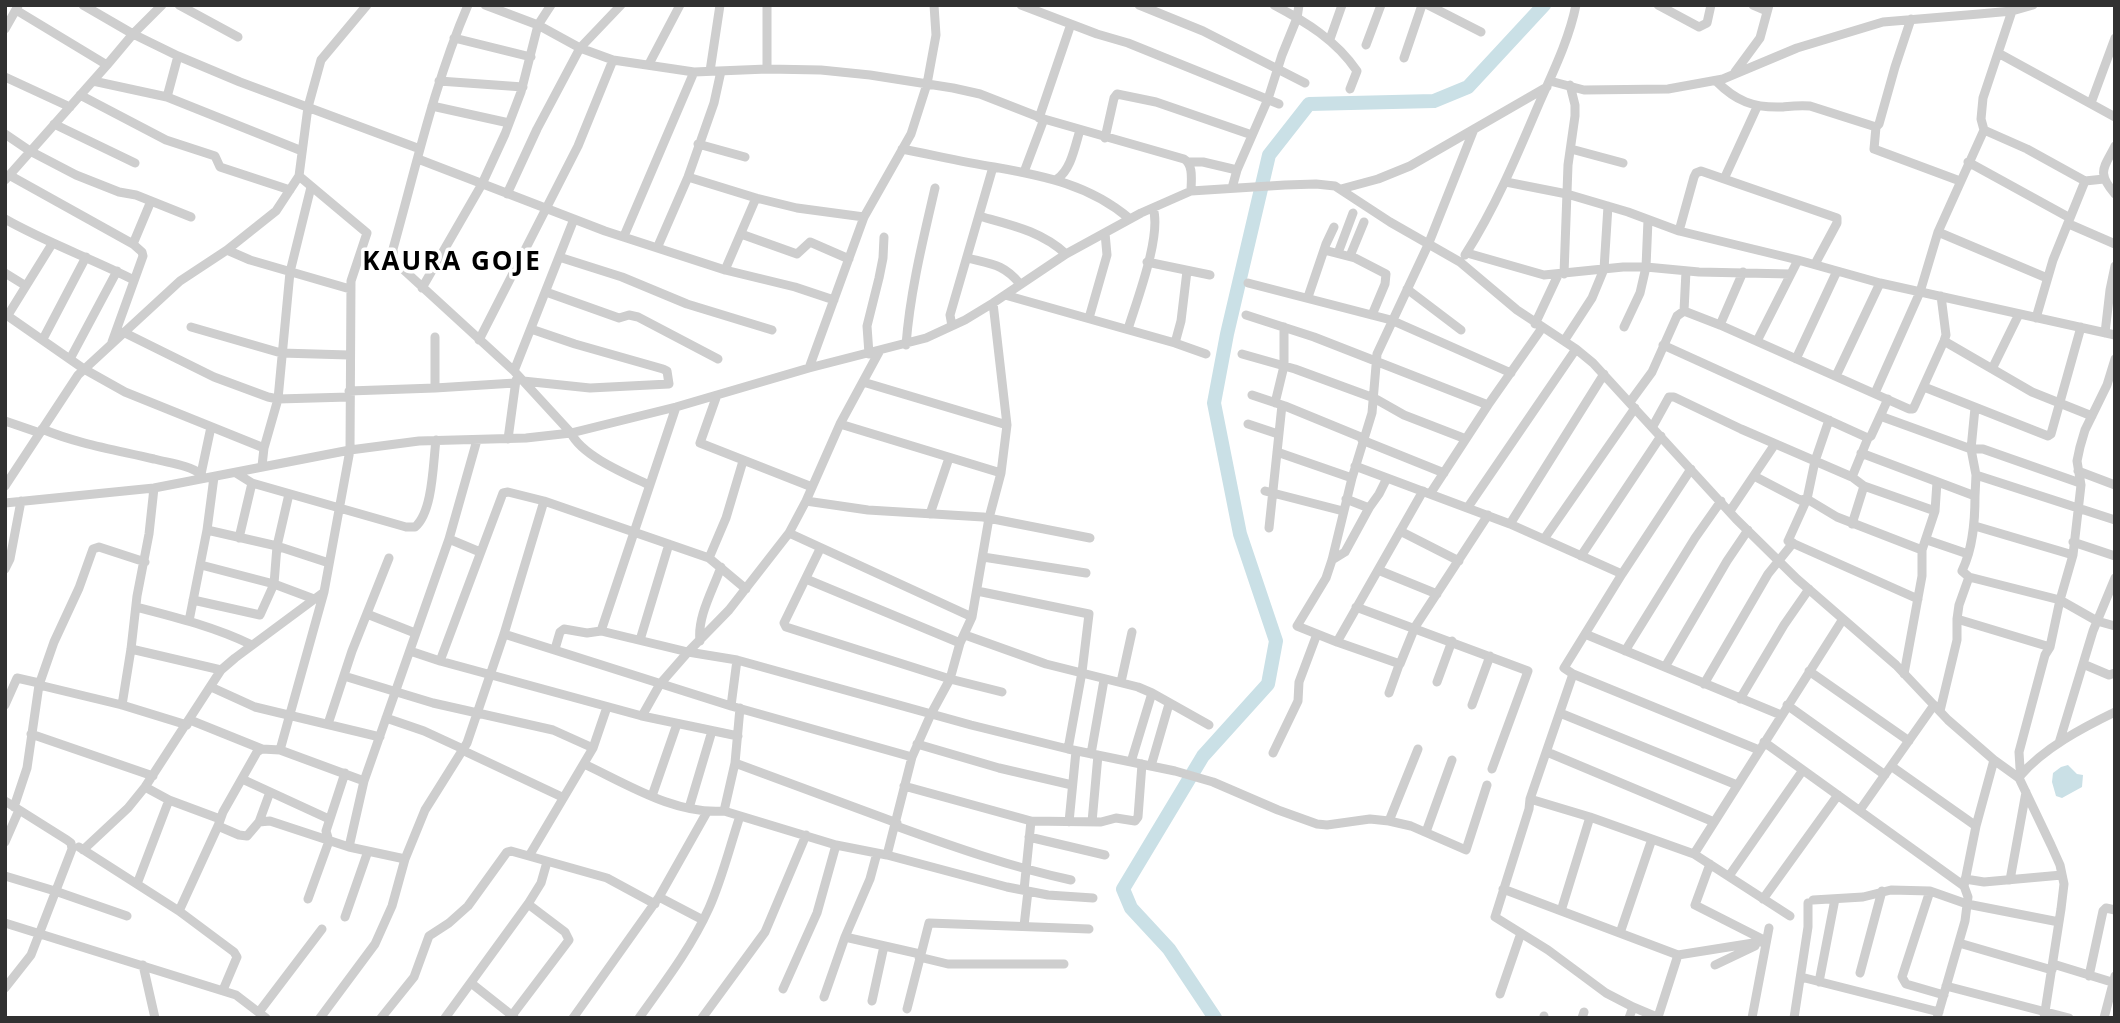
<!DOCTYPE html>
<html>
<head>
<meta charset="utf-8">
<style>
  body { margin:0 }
  #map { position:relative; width:2120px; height:1023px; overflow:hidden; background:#fff; font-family:"Open Sans",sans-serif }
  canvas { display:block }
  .frame { position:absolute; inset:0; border:7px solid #313131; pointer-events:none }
</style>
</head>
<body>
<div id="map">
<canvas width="2120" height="1023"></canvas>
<div class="frame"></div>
</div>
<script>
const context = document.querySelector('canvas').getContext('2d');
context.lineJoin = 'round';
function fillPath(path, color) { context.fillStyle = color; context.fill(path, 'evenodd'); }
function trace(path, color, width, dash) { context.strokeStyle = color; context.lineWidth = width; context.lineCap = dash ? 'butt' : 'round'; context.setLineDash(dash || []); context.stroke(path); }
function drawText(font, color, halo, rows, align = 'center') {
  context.font = font + ' "Open Sans",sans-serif'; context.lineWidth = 7; context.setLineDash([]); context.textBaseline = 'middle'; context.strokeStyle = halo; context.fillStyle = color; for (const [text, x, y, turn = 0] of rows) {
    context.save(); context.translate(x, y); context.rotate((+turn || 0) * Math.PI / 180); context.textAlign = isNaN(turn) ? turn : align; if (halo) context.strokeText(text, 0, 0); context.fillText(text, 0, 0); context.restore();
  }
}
fillPath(new Path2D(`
  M2068,765L2077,774L2083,775L2082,787L2062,798L2056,796L2052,782L2053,773L2061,767Z`), '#cae0e6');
trace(new Path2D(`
  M1215,1018L1169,949L1131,908L1123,889L1203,756L1268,684L1276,641L1240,534L1214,403L1227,334L1269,155L1309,104L1434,101L1468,87L1544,5`), '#cae0e6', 14);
trace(new Path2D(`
  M83,5L133,34L178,56L240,82L420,149
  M179,5L238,37
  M468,5C434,84 416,167 393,249L394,261L514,371L571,433C582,456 626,474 649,485
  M485,5L538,25L580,48L613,60L694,72L767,69L821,70L870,75L953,88L980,94L1044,119L1184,159C1194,165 1191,181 1191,191
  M767,5V69
  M1021,5L1097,34L1128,43L1279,104
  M1139,5L1203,31L1305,83
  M1274,5C1306,22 1336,40 1357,71L1350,89
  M1428,5L1481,32
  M1658,5L1699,27L1707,23L1711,5
  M1753,5L1767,11
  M16,10L107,65
  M1911,19L1895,67L1879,124L1876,127L1874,149L1960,181
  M5,29L18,6
  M454,38L531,57
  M1330,39L1342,5
  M1366,45L1381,5
  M2000,54L2115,117
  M1404,58L1422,5
  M649,64L680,5
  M710,71L720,5
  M1735,72L1760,38L1769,5
  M5,77L70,107
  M93,81L167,97L302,151
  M439,81L523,87
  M1550,81L1584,90L1668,89L1723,79L1797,48L1883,22L1979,14L2012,11L2033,5
  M1716,81C1736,101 1753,108 1782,107C1792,106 1800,105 1810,106L1876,127
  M80,95L166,140L215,156L220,167L290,190
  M167,97L178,56
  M2091,103L2115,38
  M432,106L509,123
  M1039,118L1071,24
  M54,124L135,163
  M1474,129L1428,245L1377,354L1372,413L1352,478L1332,560L1326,578L1297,626L1337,642L1400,664L1415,627L1488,515
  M1984,130L2027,149L2085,181L2104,179
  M5,134L30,151L76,175L119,192L136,195L191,217
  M1105,138L1114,98L1117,94L1156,102L1252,135
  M698,144L745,157
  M2115,146C2104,168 2096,172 2115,194
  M902,149C933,155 963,162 994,167C1045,176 1090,185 1130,219
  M1571,149L1623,163
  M418,159L605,231L725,270L795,287L834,300
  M1188,162H1203L1237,170
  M1968,162L2070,218
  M1024,172L1044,119
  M9,175L133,244L142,252L143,256L112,342
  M688,177L756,198L797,208L864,217
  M1057,179C1071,170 1075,146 1080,130
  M1724,179L1757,107
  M5,180L107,65L133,34L162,5
  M1506,182L1567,194L1628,212L1679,231L1798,260L1880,283L2115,335
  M1232,188L1237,170L1268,99L1282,55L1297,18L1299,5
  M1341,189L1378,179L1410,166L1547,87
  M507,194L537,129L580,48L621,5
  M979,216C1011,225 1041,231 1066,254
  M5,219C47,243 91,258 134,280
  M2069,224L2115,244
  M1679,231L1694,177L1696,173L1701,171L1837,218V223L1815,264
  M1938,232L2047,278
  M741,234L797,254L810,242L849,259
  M624,236L694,72
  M133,244L151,201
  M658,246L688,177L714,103L721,71
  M227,250L250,260L350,289
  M1324,250L1355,258L1386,274L1385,284L1372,315
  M1338,253L1353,213
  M1467,253L1544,275L1623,267H1646L1699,272L1790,274
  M1465,255C1495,208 1516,158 1538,106C1552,74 1569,40 1576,5
  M1350,256L1364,222
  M559,257L622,277L687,304L772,330
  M967,258C991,264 1004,264 1020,284
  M1147,262L1210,275
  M725,270L756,198
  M5,273L26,286
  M1564,274L1568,165L1575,116V105L1570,85
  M1248,283L1391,320L1511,373
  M422,288L482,184L505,134L521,92L538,25L551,5
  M1407,289L1461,330
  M546,292L619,318L629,315L638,317L718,359
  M1005,295L1175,343L1206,354
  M1308,297L1326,244L1334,227
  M1684,311L1720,325L1909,409H1913L1915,405L1944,341L1946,335L1941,296
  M5,314L84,369L125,392L264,448
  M8,315L52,244
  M1246,315L1314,337L1488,405
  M1089,318L1107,255L1105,233
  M2036,318L2053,260L2085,181
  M1535,324L1558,275
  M1720,325L1743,272
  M952,326L950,315L993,167
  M191,327L281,353L349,355
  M1624,327L1640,293L1646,267L1648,220
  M1128,329C1137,300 1162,235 1153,208
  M123,332L214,377L268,397L278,399L349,397
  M2105,333L2110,290L2115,266
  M43,339L86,257
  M479,340L578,146L613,60
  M1564,341L1592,298L1604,269L1608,206
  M1757,341L1798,260
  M1944,341L2032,392L2092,416
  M1175,343L1181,321L1187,271
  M906,345C910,292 923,240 935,188
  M1663,345L1868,438
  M869,354L867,326L879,278L883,258L884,237
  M1242,354L1295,369L1374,398L1404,415L1466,439
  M70,359L117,271
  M1796,359L1837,271
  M809,368L864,217L911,134L927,84L936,35L934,5
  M1992,369L2019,314
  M514,371L574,219
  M1836,376L1880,283
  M523,381L590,388L669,384L667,371L663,369L575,344L531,329
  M863,382L1007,425
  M1924,387L2048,436L2051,434L2081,327
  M435,388V337
  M349,391L435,388L515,383
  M1875,393L1920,292L1938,232L1984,130L1981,119L1983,98L2012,11
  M717,395L700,443L812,487
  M1252,395L1285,406L1363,438
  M1630,402L1652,372L1677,316L1684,311L1686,271
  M1275,403L1284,366V327
  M1975,408L1971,449L1976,475L1975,496
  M1880,416L1971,449H1983L2080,483
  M5,421L40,433
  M840,424L1001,473
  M1248,424L1278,434
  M1653,426L1669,397H1674L1741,429L1852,477L1864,486L1935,511
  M42,429C78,444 116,450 154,459C169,463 189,465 201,474
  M508,439L516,380
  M1362,440L1444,473
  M1277,452L1352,478
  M1861,453L1975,496C1975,522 1973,548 1962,571L1969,577L1959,605L1957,619V640L1940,711
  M262,466L264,448L278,399L290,272L311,187
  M1355,466L1510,524L1622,574
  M1691,469L1622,574L1564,668L1573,674L1759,750
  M2078,471L2115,485
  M236,473L252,483L406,527H415C433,512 433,463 436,440
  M1976,475L2115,520
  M1754,476L1800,500L1807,499L1837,517L1922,550
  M1852,477L1868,438L1871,436L1888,399
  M202,478L201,474L211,427
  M5,486L78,375L180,281L227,250L276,211L299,176L308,107L321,60L367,5
  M1265,491L1343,511
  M1430,494L1488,405L1542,328
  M1346,499L1369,508L1379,494L1387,478
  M806,501L868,510L983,517L1090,538
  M5,503L154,488L350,450L419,441L526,438L571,433L676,407L809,368L926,338L965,320L993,303L1066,254L1141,213L1191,191L1285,185L1316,184L1335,186L1390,222L1460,262L1517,310L1576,349L1593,363L1736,519L1797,579L1896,665L1948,720L1994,760L2019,778L2051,845L2060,865L2064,884L2061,909L2044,1018
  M1468,507L1576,349
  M1730,511L1775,444
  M930,514L949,458
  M1510,524L1604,374
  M1852,524L1864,486
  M1975,526L2073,555
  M1269,528L1282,405
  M207,530L277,546L329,563
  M1400,531L1459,561
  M789,533L972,617
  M239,538L252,483
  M449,539L480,552
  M1544,539L1635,408
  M1927,540L1968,554
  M1790,542L1918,599
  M2073,542L2115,556
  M820,549L784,623L786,627L950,679L1002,692
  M1581,556L1661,436
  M983,557L1086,573
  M709,558L726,518L743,461
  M1332,560L1345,552L1369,508
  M201,565L274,584L314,599
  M5,569L10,559L21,501
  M1378,570L1437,594
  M1969,577L2060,600L2097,621L2115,626
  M806,579L960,643
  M977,591L1089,614L1082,672L1068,749
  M193,600L260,615L274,584L277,546L289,494
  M136,607C175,617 215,627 252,645
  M1356,607L1528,671L1492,769
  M367,614L415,633
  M1957,619L2050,647
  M189,621L207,530L214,477
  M601,631L676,407
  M504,634L731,706L912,757
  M1585,634L1781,715
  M965,635L1046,664L1138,687L1152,693L1209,725
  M640,640L669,544
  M700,641C697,617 713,590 721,567
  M1337,642L1423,491
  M131,649L221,670
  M555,649L560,632L564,629L587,633L601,631L688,652L737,660L971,725L1068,749L1175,771L1213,782L1278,810L1317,824L1327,825L1370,819L1389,821L1411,826L1466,850L1487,785
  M410,651L440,661L642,716L738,736
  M1625,651L1695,538L1721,501
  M440,661L503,493L508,492L544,501L709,558L746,589
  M2083,664L2109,675L2115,673
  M1665,667L1727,561L1748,530
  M1809,671L1909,741
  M1573,674L1530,799L1529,809L1495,917L1548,950L1606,993L1633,1007L1659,1018
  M1904,674L1922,576V550L1935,511L1937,482
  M344,676L433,703L553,730L593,748
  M1121,682L1132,632
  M1437,682L1452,641
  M1704,684L1768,574L1793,543L1788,541L1807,499L1815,461L1829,420
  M39,685L122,705L187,725
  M211,687L255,707L380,737
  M1389,693L1399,665
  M1740,699L1784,625L1809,589
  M5,705L17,678L39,683
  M122,705L131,649L137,596L149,534L154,488
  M1472,705L1490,656
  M1787,705L1885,775
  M731,706L737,660
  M740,708L735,763L724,811L836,845L887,855L1007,887L1048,895L1093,898
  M1560,713L1737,785
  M642,716L660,684L688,652L729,610L789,533L806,501L840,424L879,352
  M386,718L424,731L463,749
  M190,720L262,749L280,750L364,781
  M328,724L352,651L389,558
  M31,734L153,776
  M1764,742L1964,886L1968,897L1965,921L1937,1018
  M2059,743L2093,631L2115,578
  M917,744L999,768L1072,785
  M280,750L324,592L350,450L351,281L367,233L299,176
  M462,750L562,797
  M1547,752L1714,822
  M1273,753L1298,701L1299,682L1317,634
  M1091,754L1104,680
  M1131,762L1152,693
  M735,763L897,823
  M584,764C627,784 675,815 724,811
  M1151,766L1169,704
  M1891,766L1976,826
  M2023,772L2020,768L2019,752L2045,655L2050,647L2060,600L2073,555L2081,485L2077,461L2080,447L2085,430L2107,385L2115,359
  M2020,776C2044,748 2082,728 2115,712
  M242,779L329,819
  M904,786L1031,821L1101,822L1116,818L1135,821L1138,817L1142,764
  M145,787L169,800L220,819
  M652,796L677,724
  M1530,799L1590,817L1694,854L1790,916
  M5,801L67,840L71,843L72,849L31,955L5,988
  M14,807L27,768L39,685L54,642L79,588L93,549L99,547L145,562
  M689,808L712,731
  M1860,810L1934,705
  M1389,821L1418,749
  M259,822L270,792
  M1069,822L1076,751
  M1092,822L1098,755
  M218,826L239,835L247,836L259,822L270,821L349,847L405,859
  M896,826C954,847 1011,867 1071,880
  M1426,832L1452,760
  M1029,837L1105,855
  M5,842L19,810
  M79,847L179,911L234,952L237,957L223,990
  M349,847L364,781L449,539L477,440
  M83,850L128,808L145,787L221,670L235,658L324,592
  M1694,854L1843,619
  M887,855L912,757L931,714L950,679L960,643L972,617L989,518L1001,473L1007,425L993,303
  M529,856L593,748L607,707
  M5,876L55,891L127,916
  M1729,876L1803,770
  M1965,879L1984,882L2062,875
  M2010,880L2026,792
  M137,884L169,800
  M1964,886L1976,826L1994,760
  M1503,889L1678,955
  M1024,890L1031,821
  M1930,891L1902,977L1906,984L1944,995
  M659,897L703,920
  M308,899L329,841L326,831L345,773
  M1763,899L1838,795
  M1813,900L1863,897L1891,890L1930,891L1967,904L2059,922
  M179,911L218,826L223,812L257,752L262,749
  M1561,911L1590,817
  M345,917L368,851
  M5,923L236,995L266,1018
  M1024,926L1028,891
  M1620,933L1652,839
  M845,937L920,954
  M1959,943L2052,970
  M919,957L948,964H1064
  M2053,964L2115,983
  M143,965L155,1018
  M1715,965L1755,946
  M1860,973L1882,891
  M2089,976L2103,911L2106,908L2115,910
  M1801,977L1939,1012
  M1819,982L1835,899
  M471,983L514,1017
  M1946,986L2069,1018
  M783,989L817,913L836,845
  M1500,994L1521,933
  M824,997L845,937L870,879L877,853
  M872,1001L884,946
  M907,1009L929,923L1089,929
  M259,1012L322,929
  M1658,1017L1678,955L1766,941L1695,905L1710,864
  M320,1018L375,944L392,906L405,859L425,810L467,743L504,634L544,501
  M381,1018L414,977L429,936L449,923L468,906L507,852L511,851L607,878L655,904
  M445,1018L528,904L541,883L547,862
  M510,1018L569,940L565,932L528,904
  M573,1018L659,897L707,812
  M639,1018C664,983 691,948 709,908C722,879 730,846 740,816
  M702,1018L765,932L806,835
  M1544,1018V1016
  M1582,1018L1584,1012
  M1629,1018L1633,1007
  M1752,1018L1769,928
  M1794,1018L1808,927V903
  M2104,1018L2115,976`), '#cecece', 9);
context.letterSpacing = '2px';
drawText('bold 26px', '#000', '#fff', [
  ["KAURA GOJE",452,263]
]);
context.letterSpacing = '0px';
</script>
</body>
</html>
